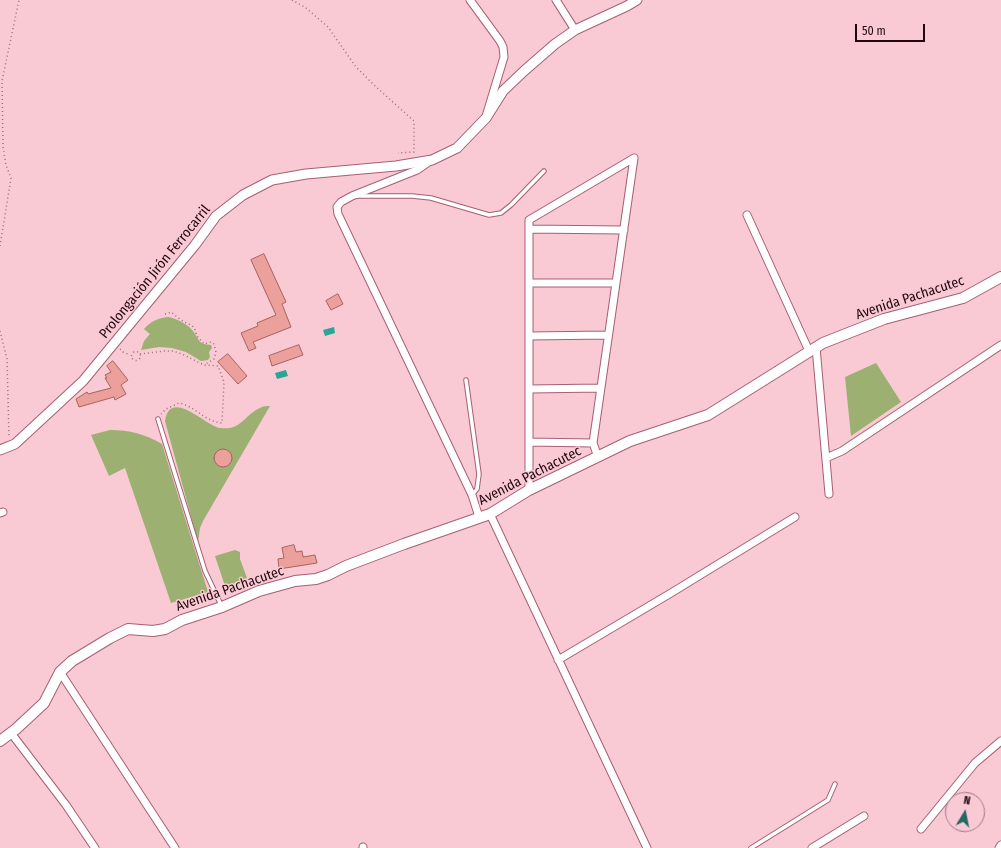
<!DOCTYPE html>
<html>
<head>
<meta charset="utf-8">
<style>
  body { margin:0 }
  #map { position:relative; width:1001px; height:848px; overflow:hidden; background:#f9c9d4; font-family:"Fira Sans Condensed",sans-serif }
  canvas { display:block }
  .north { position:absolute; left:945px; top:792px; width:40px; height:40px; box-sizing:border-box; background:#f9c9d4; border:1px solid #a37b85; border-radius:50%; rotate:10deg; font-size:11px; font-weight:700; line-height:16px; text-align:center; color:#21070f }
  .north::after { content:''; display:block; margin:auto; width:14px; height:18px; background:#226a61; clip-path:polygon(50% 0,100% 100%,50% 72%,0 100%) }
  .scale { position:absolute; left:855px; top:24px; width:70px; height:18px; box-sizing:border-box; border:2px solid #21070f; border-top:0; padding-left:5px; font-size:12px; line-height:14px; white-space:nowrap; color:#21070f; -webkit-text-stroke:3px #f9c9d4; paint-order:stroke }
</style>
</head>
<body>
<div id="map">
<canvas width="1001" height="848"></canvas>
<div class="north">N</div>
<div class="scale">50 m</div>
</div>
<script>
const context = document.querySelector('canvas').getContext('2d');
context.lineJoin = 'round';
function fillPath(path, color) { context.fillStyle = color; context.fill(path, 'evenodd'); }
function trace(path, color, width, dash) { context.strokeStyle = color; context.lineWidth = width; context.lineCap = dash ? 'butt' : 'round'; context.setLineDash(dash || []); context.stroke(path); }
function drawText(font, color, halo, rows, align = 'center') {
  context.font = font + ' "Fira Sans Condensed",sans-serif'; context.lineWidth = 3; context.setLineDash([]); context.textBaseline = 'middle'; context.strokeStyle = halo; context.fillStyle = color; for (const [text, x, y, turn = 0] of rows) {
    context.save(); context.translate(x, y); context.rotate((+turn || 0) * Math.PI / 180); context.textAlign = isNaN(turn) ? turn : align; if (halo) context.strokeText(text, 0, 0); context.fillText(text, 0, 0); context.restore();
  }
}
fillPath(new Path2D(`
  M168,317C175,318 188,324 193,331C200,340 197,344 211,345L212,348L209,352L210,357L208,360L201,361L186,352L172,348L159,347L141,350L144,341L150,334L144,329C151,321 158,318 168,317Z
  M876,363L901,402L851,436L845,377Z
  M270,406L203,521L200,528L198,542L165,421C170,387 206,426 220,428C242,431 245,414 260,408C263,406 267,406 270,406Z
  M110,430C129,430 145,434 162,444L208,592L171,603L125,468L109,476L91,435Z
  M235,550L240,552V559L247,578L232,584L226,589L215,556Z`), '#9bb071');
fillPath(new Path2D(`
  M334,327L335,333L325,336L323,330Z
  M286,370L288,376L277,379L275,373Z`), '#29a698');
const building = new Path2D(`
  M264,254L286,302L282,304L291,327L253,342L256,348L249,351L241,333L258,326L257,323L276,315L251,260Z
  M338,294L343,304L331,310L326,301Z
  M299,345L303,355L272,366L269,356Z
  M228,354L247,376L238,384L218,362Z
  M113,361L128,380L121,385L126,394L115,400L114,397L79,407L76,399L87,392L88,394L111,388L105,378H107L105,375L111,372L107,366Z
  M214 458a9 9 0 1 1 18 0a9 9 0 1 1-18 0Z
  M294,545L296,552L302,551L303,557L315,555L317,563L279,569L278,559L284,558L282,548Z`);
fillPath(building, '#eca09b');
trace(building, '#a8625e', 1);
const service = new Path2D(`
  M357,196H412L431,198L489,215L501,213L511,205L544,171
  M466,380L479,474L477,489L472,495
  M158,419L205,571L222,607
  M751,848L828,800L835,784`);
const minor = new Path2D(`
  M470,0L500,41L503,47L504,57L487,113
  M556,0L575,30
  M430,161L417,170L352,196L341,202L337,207L338,214L472,495L479,517
  M747,215L809,351
  M529,229L624,230
  M529,283H616
  M529,336L608,335
  M816,347L829,494
  M529,389L601,388
  M529,442L593,443
  M598,457L593,443L634,158
  M826,458L842,451L1001,345
  M529,490V220L634,158
  M0,513L3,512
  M490,514L647,848
  M558,660L671,593L795,517
  M60,672L175,848
  M11,733L66,805L95,848
  M921,829L975,763L1001,741
  M363,847V848
  M812,848L864,816
  M999,848L1001,845`);
const tertiary = new Path2D(`
  M0,450L15,444L83,381L195,245L216,216L243,195L272,180L306,174L396,166L432,160L457,148L486,118L503,91L524,71L555,44L575,30L627,6L637,0`);
const secondary = new Path2D(`
  M0,741L16,729L44,703L60,672L72,661L110,638L128,629L153,631L165,629L182,620L222,607L259,591L295,581L316,579L328,575L346,566L404,544L490,514L529,490L630,441L708,415L823,343L884,319L963,298L1001,277`);
trace(service, '#a56072', 5.5);
trace(minor, '#a56072', 9);
trace(tertiary, '#a56072', 11);
trace(secondary, '#a56072', 12);
trace(new Path2D(`
  M292,0L306,8L328,27L356,67L374,85L414,121V152L398,153
  M0,246L11,178L6,165L3,147L2,81L19,0
  M165,314L171,312L181,320L194,327L197,336L204,344L211,342L214,344L216,352L214,359L204,365
  M0,331L7,359L9,437
  M120,349L123,352L130,355
  M131.5 356a4.5 4.5 0 1 1 9 0a4.5 4.5 0 1 1-9 0Z
  M140,354L164,351H173L182,354L204,365L218,366L224,382L222,423C205,422 197,407 179,403L166,409L161,414`), '#96707a', 1.5, [1, 3]);
trace(service, '#fff', 3.5);
trace(minor, '#fff', 7);
trace(tertiary, '#fff', 9);
trace(secondary, '#fff', 10);
drawText('14px', '#21070f', '#f9c9d4', [
  ["Prolongación Jirón Ferrocarril",155,272,-51],
  ["Avenida Pachacutec",910,298,-18],
  ["Avenida Pachacutec",530,476,-27],
  ["Avenida Pachacutec",230,589,-19]
]);
</script>
</body>
</html>
